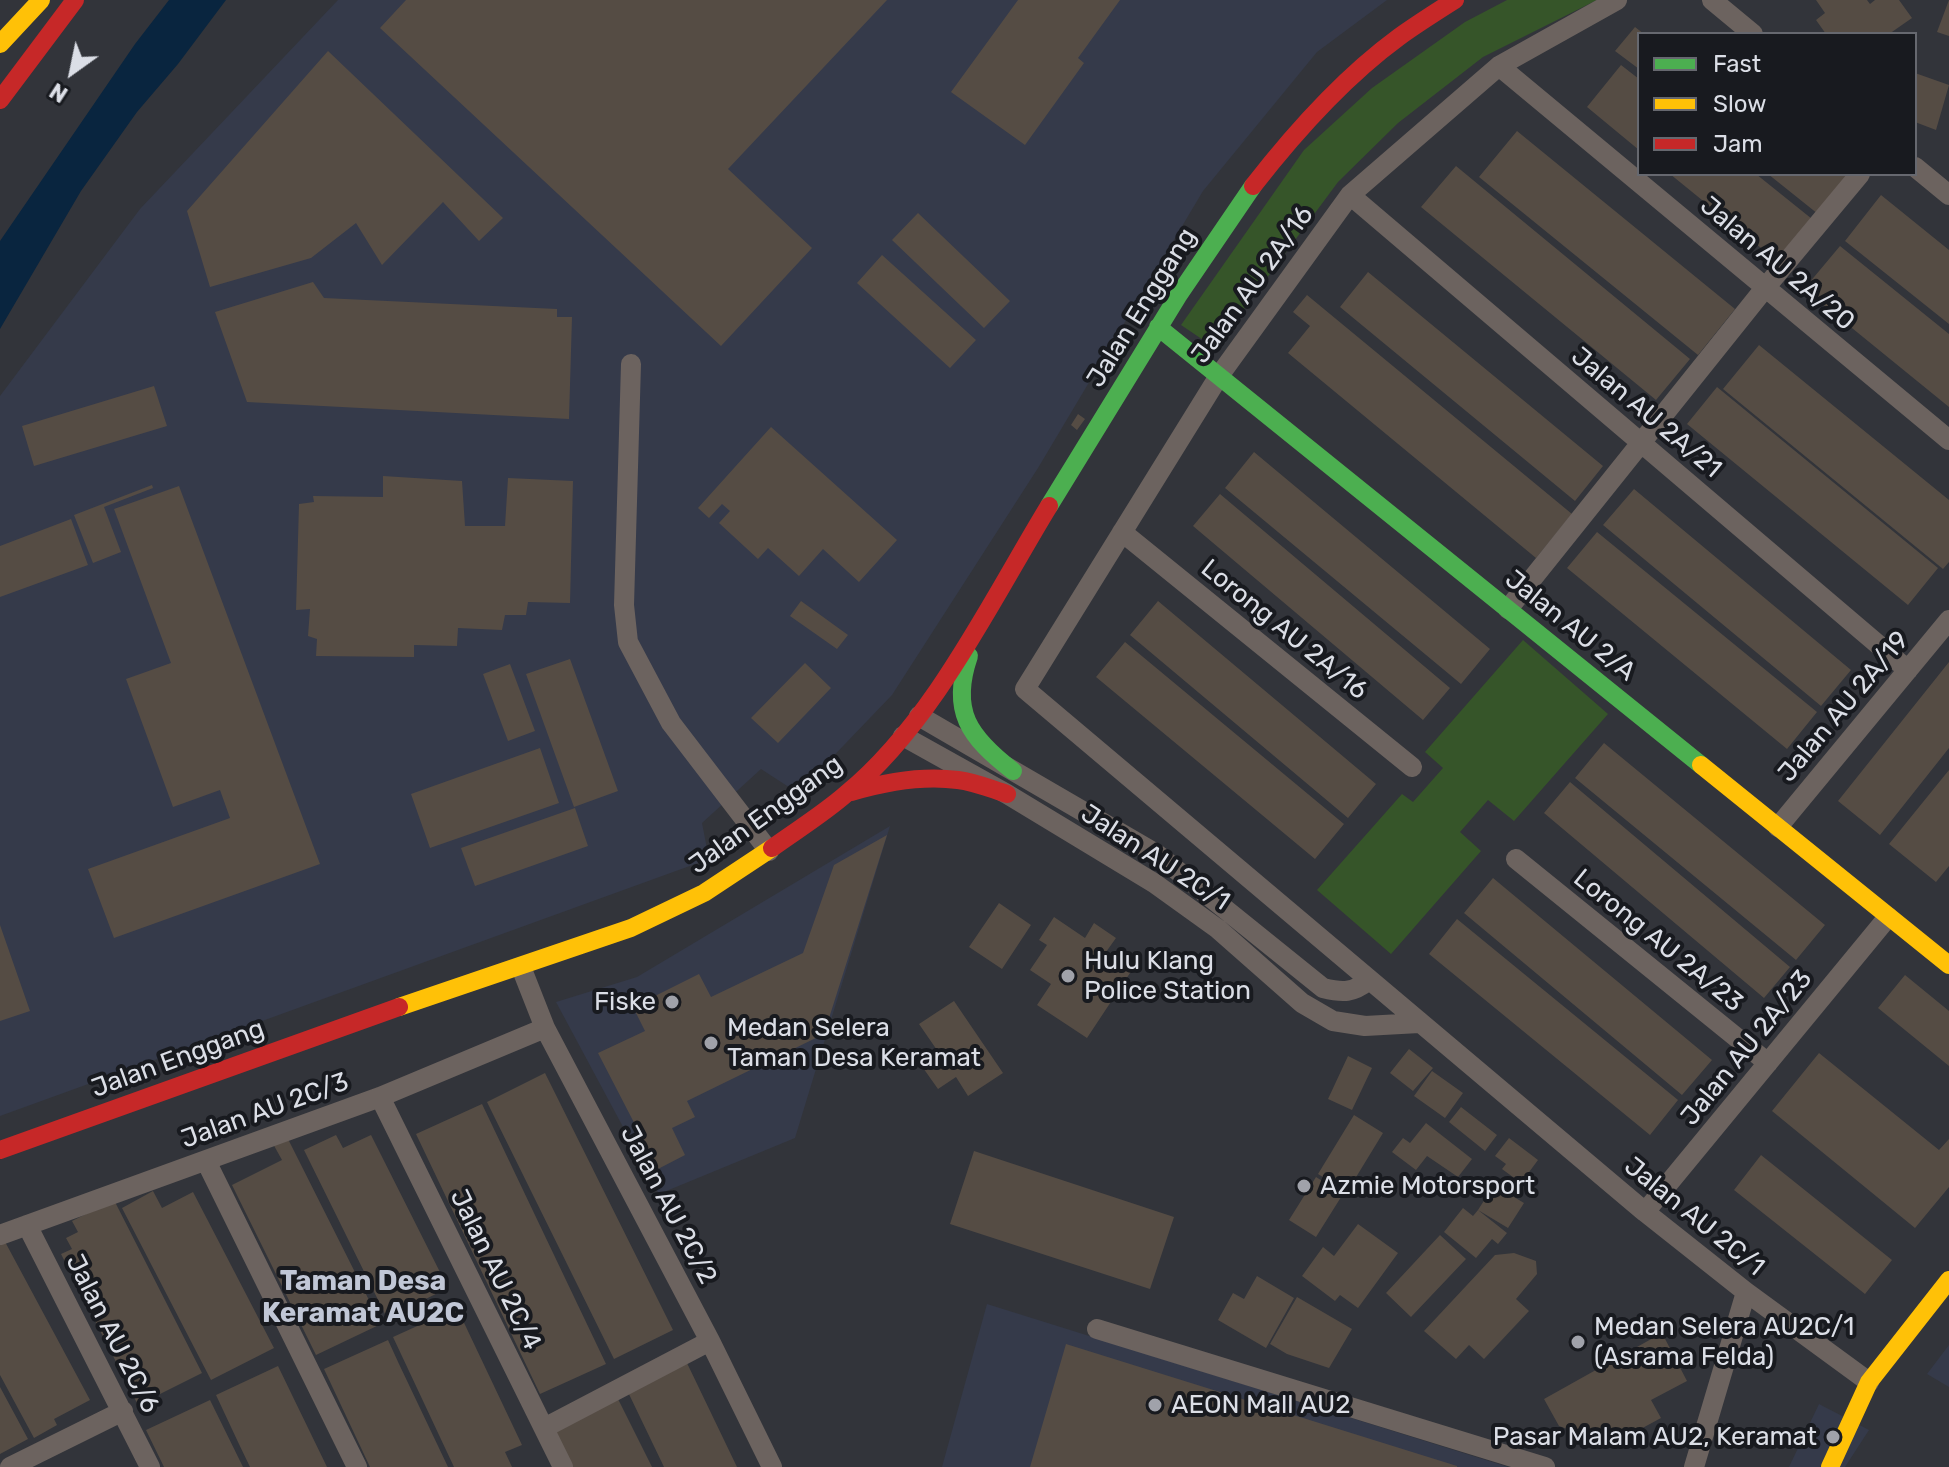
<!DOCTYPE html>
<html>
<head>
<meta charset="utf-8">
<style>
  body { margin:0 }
  #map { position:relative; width:1949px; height:1467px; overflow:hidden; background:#32343a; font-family:Rubik,sans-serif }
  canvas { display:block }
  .legend { position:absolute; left:1637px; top:32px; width:280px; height:144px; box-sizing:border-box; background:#181a1f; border:2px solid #66686f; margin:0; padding:10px 14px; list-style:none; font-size:24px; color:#dbdee6 }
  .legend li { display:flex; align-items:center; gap:16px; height:40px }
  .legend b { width:40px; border:2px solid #66686f }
  .north { position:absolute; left:32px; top:32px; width:80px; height:80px; -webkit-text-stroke:6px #181a1f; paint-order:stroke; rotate:213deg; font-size:22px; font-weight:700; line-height:32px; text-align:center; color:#dbdee6 }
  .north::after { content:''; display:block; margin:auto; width:28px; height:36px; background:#dbdee6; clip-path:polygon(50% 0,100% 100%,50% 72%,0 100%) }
</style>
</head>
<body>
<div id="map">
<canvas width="1949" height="1467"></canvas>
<ul class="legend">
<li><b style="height:10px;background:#4caf50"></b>Fast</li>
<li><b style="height:10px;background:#ffc107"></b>Slow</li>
<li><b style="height:10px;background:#c62828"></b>Jam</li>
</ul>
<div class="north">N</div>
</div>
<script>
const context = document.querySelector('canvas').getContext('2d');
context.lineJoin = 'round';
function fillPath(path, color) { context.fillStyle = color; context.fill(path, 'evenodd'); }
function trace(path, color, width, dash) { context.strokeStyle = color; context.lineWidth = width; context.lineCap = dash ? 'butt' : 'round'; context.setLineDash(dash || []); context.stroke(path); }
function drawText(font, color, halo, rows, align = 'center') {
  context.font = font + ' Rubik,sans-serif'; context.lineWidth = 8; context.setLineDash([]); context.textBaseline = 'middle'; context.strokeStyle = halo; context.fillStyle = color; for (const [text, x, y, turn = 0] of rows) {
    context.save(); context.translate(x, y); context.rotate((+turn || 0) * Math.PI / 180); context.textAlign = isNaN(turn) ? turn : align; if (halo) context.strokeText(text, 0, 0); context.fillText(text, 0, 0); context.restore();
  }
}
fillPath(new Path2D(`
  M338,0H1387L1317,52L1203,191L1038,468L892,695L798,793L761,769L702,823L709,859L0,1116V396L140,209Z
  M890,826L795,1138L659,1194L556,1002L637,977Z
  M987,1304L1508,1467H942Z
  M1949,1345V1387L1927,1374Z
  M1819,1404L1869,1430L1845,1467H1789Z`), '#353a4a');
fillPath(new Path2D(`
  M1507,0H1597L1483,57L1398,123L1338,182L1215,348L1181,325L1304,150L1372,88L1465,22Z
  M1523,640L1608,714L1514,821L1488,800L1460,832L1481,851L1391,954L1317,890L1402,794L1413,802L1443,768L1425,752Z`), '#365529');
fillPath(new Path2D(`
  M169,0H226L178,64L137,112L81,191L0,329V241L135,44Z`), '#09253f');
fillPath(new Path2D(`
  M406,0H887L728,169L812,248L721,346L380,28Z
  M1018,0H1120L1078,58L1084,63L1025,145L951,92Z
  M1816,0H1867L1870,4L1875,0H1899L1912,18L1889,34H1826L1816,20L1825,13Z
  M1949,0V36L1937,32Z
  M1635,27L1644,34H1639V69L1615,51Z
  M328,51L503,218L479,241L443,202L382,265L356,223L311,258L210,287L187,211Z
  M1621,65L1639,79V150L1587,107Z
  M1915,73L1949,85L1936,130L1915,122Z
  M1517,131L1735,309L1698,355L1479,177Z
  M1456,166L1690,359L1656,400L1421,207Z
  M1670,174H1756L1812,219L1777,261Z
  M1768,174H1851L1818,214Z
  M1881,195L1949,250V324L1845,241Z
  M918,213L1010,301L984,328L892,240Z
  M1840,246L1949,334V407L1804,289Z
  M882,255L976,340L950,368L857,283Z
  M1368,272L1603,466L1575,501L1340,307Z
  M313,282L324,298L557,309V317H572L569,419L247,402L215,312Z
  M1307,295L1572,514L1536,558L1288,353L1310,326L1293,312Z
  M1759,345L1949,500V562L1943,569L1723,389Z
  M154,386L167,426L34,466L22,426Z
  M1717,387L1938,568L1908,605L1687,424Z
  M1078,414L1085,419L1077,430L1071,425Z
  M771,427L897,540L859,582L823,549L799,576L768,548L758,559L719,523L730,511L722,504L709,518L698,508Z
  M1254,452L1490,649L1461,684L1225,488Z
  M383,476L462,481L465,526H505L508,478L573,481L570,603L528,602L526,615H505L502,630L458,628L457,646L414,645V657L316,656L317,639L308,636L310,609L296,610L299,504L314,502L313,496L383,497Z
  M152,485L153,488L104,507L121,552L93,563L74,515Z
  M179,486L320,864L114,938L88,869L230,818L220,790L173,807L126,679L171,663L114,509Z
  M1634,489L1851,670L1821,706L1603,525Z
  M1220,494L1450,688L1423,720L1193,526Z
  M71,519L88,565L0,597V546Z
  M1597,532L1817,712L1787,749L1567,568Z
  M801,601L848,635L837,649L790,616Z
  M1158,601L1376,784L1348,818L1130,635Z
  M1125,642L1344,824L1315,859L1096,677Z
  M570,659L618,791L574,807L526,674Z
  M1949,662V748L1880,835L1838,801Z
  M805,663L831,688L778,743L751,718Z
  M510,664L535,731L508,741L483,674Z
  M1604,743L1825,925L1796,960L1575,778Z
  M540,748L559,803L430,848L411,794Z
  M1949,770V866L1936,882L1889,844Z
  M1570,782L1790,967L1764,998L1544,813Z
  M575,808L588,846L475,886L461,848Z
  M887,835L824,1034L687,1101L695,1117L672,1128L685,1155L658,1169L598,1053L645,1031L633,1007L699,974L711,997L803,953L834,865Z
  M1493,878L1712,1060L1682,1095L1464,913Z
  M999,903L1031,925L1002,969L969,947Z
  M1054,917L1085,938L1094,923L1116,938L1106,952L1132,970L1087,1038L1037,1005L1051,984L1030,970L1047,945L1039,940Z
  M1457,919L1678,1100L1650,1135L1429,954Z
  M0,925L30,1011L0,1021Z
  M1905,975L1949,1011V1066L1878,1008Z
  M954,1001L1003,1073L968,1096L956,1077L938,1089L921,1065L939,1053L919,1024Z
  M1409,1049L1433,1068L1413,1091L1390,1073Z
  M1819,1053L1939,1150L1949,1139V1187L1915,1228L1772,1111Z
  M1348,1056L1372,1068L1352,1110L1328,1099Z
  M1432,1071L1463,1093L1445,1118L1414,1096Z
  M545,1073L673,1330L614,1359L487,1102Z
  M482,1104L606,1364L540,1394L416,1134Z
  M1461,1107L1497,1135L1485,1151L1449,1122Z
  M1354,1115L1383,1133L1347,1192L1318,1174Z
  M1426,1123L1472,1159L1458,1177L1427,1156L1416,1170L1392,1152L1403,1138L1410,1143Z
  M286,1135L381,1324L316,1355L232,1185L282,1160L272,1142Z
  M336,1135L343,1148L371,1135L448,1288L387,1318L304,1150Z
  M1509,1138L1538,1160L1521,1183L1502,1169L1506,1164L1495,1156Z
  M974,1151L1174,1217L1150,1289L950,1224Z
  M1761,1155L1892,1260L1865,1294L1734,1190Z
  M1316,1177L1343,1194L1316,1237L1289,1220Z
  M1494,1185L1524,1203L1508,1228L1478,1210Z
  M153,1191L162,1208L193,1192L274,1348L211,1380L122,1208Z
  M114,1200L202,1373L138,1405L61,1254L72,1249L66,1238L78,1232L72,1221Z
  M1463,1208L1473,1216L1478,1210L1507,1233L1498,1244L1492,1239L1476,1258L1444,1232Z
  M1358,1224L1398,1253L1358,1308L1340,1295L1335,1301L1302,1276L1323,1247L1334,1256Z
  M1440,1235L1466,1259L1411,1317L1386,1293Z
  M3,1238L90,1400L54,1419L57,1425L34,1438L0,1375V1240Z
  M1514,1253L1536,1261L1537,1274L1516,1299L1529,1311L1484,1359L1469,1345L1456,1359L1424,1331L1495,1255Z
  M1257,1276L1294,1298L1266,1348L1218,1320L1233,1293L1244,1299Z
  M1297,1297L1352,1329L1329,1368L1287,1354L1270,1344Z
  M457,1308L522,1445L505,1452L512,1467H454L393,1337Z
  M1662,1333L1687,1381L1651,1400L1661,1418L1611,1445L1559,1426L1544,1399Z
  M388,1340L399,1364L448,1467H370L324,1369Z
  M1066,1344L1457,1466V1467H1030Z
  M686,1361L737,1467H664L627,1390Z
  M278,1366L292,1395L327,1467H250L238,1442L216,1395Z
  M0,1387L28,1439L0,1454Z
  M617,1397L652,1467H572L553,1429Z
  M210,1400L243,1467H164L146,1430Z`), '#554c44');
trace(new Path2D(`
  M1617,0L1499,66L1350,195L1219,376L1025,689L1645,1212L1746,1292L1869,1382
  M1712,0L1753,34
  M1499,66L1949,440
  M1915,167L1949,195
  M1350,195L1908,670
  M631,364L624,605L628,642L671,723L769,851
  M1122,532L1412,767
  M1508,609L1765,288L1860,174
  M919,716L1158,855L1323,988C1343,993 1353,993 1369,980
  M903,736L1007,794L1154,883L1218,929L1302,1003L1333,1021L1365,1026L1419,1023
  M1778,827L1949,620
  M1516,859L1768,1063
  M521,967L545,1028L710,1341L772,1467
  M380,1097L563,1467
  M206,1161L357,1467
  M1645,1212L1888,917
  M27,1225L150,1467
  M0,1235L380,1097L545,1028
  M1097,1329L1545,1467
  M544,1428L710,1341
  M10,1467L123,1411
  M1694,1467L1746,1292`), '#6c635f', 20);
trace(new Path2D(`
  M1158,327L1701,765
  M1049,506L1178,296L1253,186
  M969,656C950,711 969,737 1013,771`), '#4caf50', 18);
trace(new Path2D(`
  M0,44L41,0
  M1701,765L1949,965
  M399,1007L631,928L704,893L772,848
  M1830,1467L1869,1382L1949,1280`), '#ffc107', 18);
trace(new Path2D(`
  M0,100L75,0
  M1253,186C1295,132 1343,78 1399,37C1417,24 1436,12 1455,0
  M851,792C885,782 922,775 958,780C975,782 991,789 1007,794
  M772,848C797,830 823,814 846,794C933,723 991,601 1049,506
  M0,1150L399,1007`), '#c62828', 18);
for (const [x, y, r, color] of [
  [1068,976,8,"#a0a2aa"],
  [672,1002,8,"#a0a2aa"],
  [711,1043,8,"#a0a2aa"],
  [1304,1186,8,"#a0a2aa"],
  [1578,1342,8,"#a0a2aa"],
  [1155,1405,8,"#a0a2aa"],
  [1833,1437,8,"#a0a2aa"]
]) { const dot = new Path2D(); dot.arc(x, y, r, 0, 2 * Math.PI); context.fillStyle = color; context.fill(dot); trace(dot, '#181a1f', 3); }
drawText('26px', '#dbdee6', '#181a1f', [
  ["Jalan AU 2A/20",1777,264,40],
  ["Jalan AU 2A/16",1253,285,-54],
  ["Jalan Enggang",1142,308,-58],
  ["Jalan AU 2A/21",1646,413,40],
  ["Jalan AU 2/A",1570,626,39],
  ["Lorong AU 2A/16",1284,630,39],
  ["Jalan AU 2A/19",1844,707,-50],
  ["Jalan Enggang",766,815,-36],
  ["Jalan AU 2C/1",1155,858,33],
  ["Lorong AU 2A/23",1658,941,39],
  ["Jalan AU 2A/23",1747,1048,-51],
  ["Jalan Enggang",178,1059,-20],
  ["Jalan AU 2C/3",265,1111,-20],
  ["Jalan AU 2C/2",668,1205,62],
  ["Jalan AU 2C/1",1694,1217,39],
  ["Jalan AU 2C/4",495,1270,64],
  ["Jalan AU 2C/6",112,1334,63]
]);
drawText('26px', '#dbdee6', '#181a1f', [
  ["Hulu Klang",1084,961],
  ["Police Station",1084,991],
  ["Fiske",656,1002,"right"],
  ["Medan Selera",727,1028],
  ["Taman Desa Keramat",727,1058],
  ["Azmie Motorsport",1320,1186],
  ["Medan Selera AU2C/1",1594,1327],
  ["(Asrama Felda)",1594,1357],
  ["AEON Mall AU2",1171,1405],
  ["Pasar Malam AU2, Keramat",1817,1437,"right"]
], 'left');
drawText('bold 28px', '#c1c7d6', '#181a1f', [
  ["Taman Desa",363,1282],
  ["Keramat AU2C",363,1314]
]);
</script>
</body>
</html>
